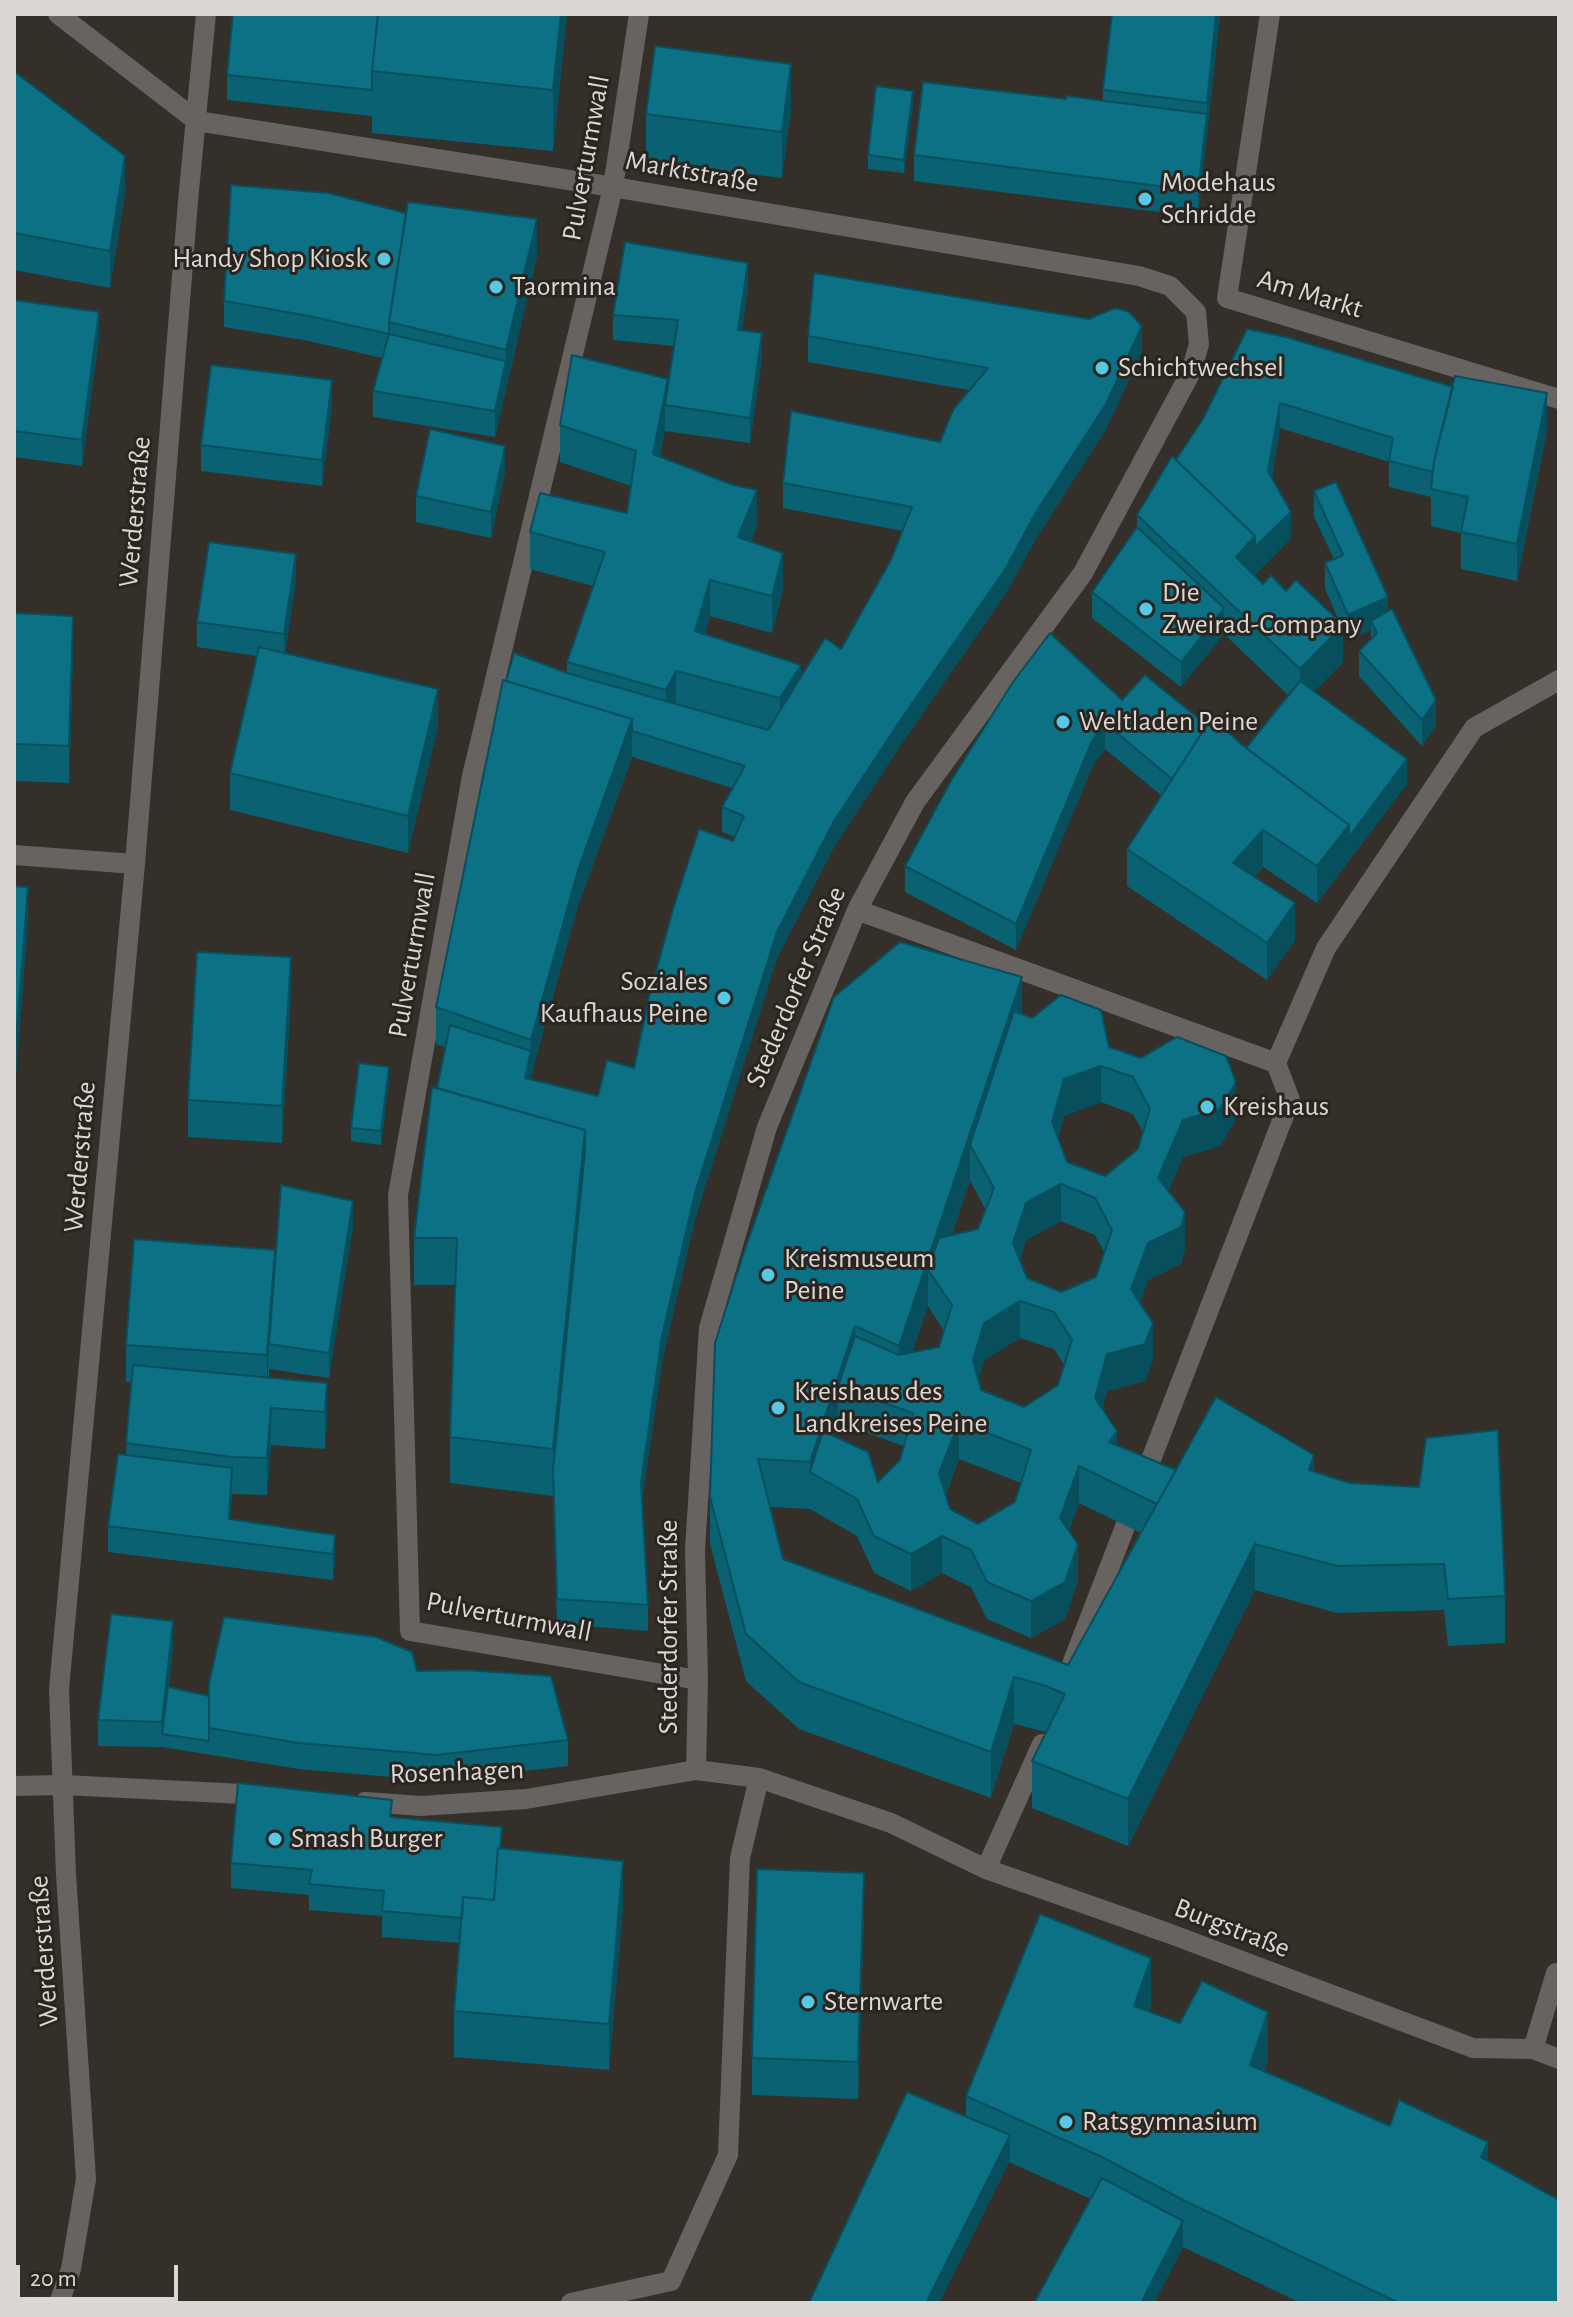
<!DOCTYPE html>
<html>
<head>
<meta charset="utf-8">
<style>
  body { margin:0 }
  #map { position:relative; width:1573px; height:2317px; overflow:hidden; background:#352f2a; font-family:"Alegreya Sans",sans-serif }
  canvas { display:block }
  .frame { position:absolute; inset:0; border:16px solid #dcd7d4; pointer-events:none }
  .scale { position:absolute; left:16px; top:2265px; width:162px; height:36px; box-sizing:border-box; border:4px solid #dcd7d4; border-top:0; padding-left:10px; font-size:24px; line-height:28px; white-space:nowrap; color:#dcd7d4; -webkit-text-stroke:6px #2b2520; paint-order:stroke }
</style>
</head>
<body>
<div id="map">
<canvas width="1573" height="2317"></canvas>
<div class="frame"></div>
<div class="scale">20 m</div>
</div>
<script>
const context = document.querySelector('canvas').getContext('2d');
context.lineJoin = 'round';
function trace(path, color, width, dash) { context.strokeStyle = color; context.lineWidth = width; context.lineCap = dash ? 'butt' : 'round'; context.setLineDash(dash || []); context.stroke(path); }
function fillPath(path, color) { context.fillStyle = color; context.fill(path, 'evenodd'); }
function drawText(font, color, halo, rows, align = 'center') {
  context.font = font + ' "Alegreya Sans",sans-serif'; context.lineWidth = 6; context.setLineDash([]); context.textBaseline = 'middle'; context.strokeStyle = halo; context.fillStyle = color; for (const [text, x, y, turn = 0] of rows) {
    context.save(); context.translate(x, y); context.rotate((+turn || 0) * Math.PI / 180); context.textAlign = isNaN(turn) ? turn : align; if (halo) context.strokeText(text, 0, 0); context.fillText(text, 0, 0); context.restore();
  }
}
trace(new Path2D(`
  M58,14L197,121L613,187L1139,276L1170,286L1196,312L1199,344L1191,372L1083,573L915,802L857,910L767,1127L709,1328L695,1550L698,1680L696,1770
  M639,14L613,187L472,776L398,1195L410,1631L698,1680
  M1270,14L1227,298L1559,399
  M14,855L135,864
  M857,910L1276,1063
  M1072,1664L1290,1100L1276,1063L1326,948L1474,728L1559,680
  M14,1786L64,1785L262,1795
  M365,1802L421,1806L526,1799L696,1770L759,1778L891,1823L986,1869L1168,1933L1473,2048L1533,2049L1559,2059
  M986,1869L1042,1744
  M1533,2049L1556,1973
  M59,2303L71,2269L86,2179L66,1874L59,1689L135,864L188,201L206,14
  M571,2303L671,2281L728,2155L740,1858L759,1778`), '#676361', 20);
fillPath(new Path2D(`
  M567,14L553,151L372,133V116L227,100V75Z
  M1220,14L1198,217L914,181V155L1066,99L1103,100V90Z
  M14,73L125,193L110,288L14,270Z
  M913,104L904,173L868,169V155Z
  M791,110L782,178L646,161V114Z
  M537,256L495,437L373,417V391L382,358L309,341L224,327V301Z
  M748,288L742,330L762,358L750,443L665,431V429L660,457L757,526L751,542L783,590L772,633L710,616L705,634L801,677L841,649L891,560L903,531L783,508V483L940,442L969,390L808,362V336L1142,352L1106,429L1035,540L1006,593L900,746L834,847L777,958L695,1219L662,1362L642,1501L648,1605V1631L557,1624L553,1496L450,1483V1437L455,1285H414V1238L437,1088L445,1047L436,1044V1007L506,681L567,673V662L593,586L530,569V532L627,513L631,486L560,462V425L668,388L674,346L613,340V315ZM632,757L732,788L722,807V832L735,837L634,1068L598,1096L530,1079L578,906Z
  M14,300L99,337L82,466L14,457Z
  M1247,329L1547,430L1517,581L1461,569V533L1431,526V497L1389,487V462L1280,428L1272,477L1291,538L1254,575L1263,584L1286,591L1340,623L1325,589V563L1334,559L1314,517V491L1388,611L1436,725L1422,746L1359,676V651L1371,639V630L1348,640L1343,628V662L1314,691L1407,784L1317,903L1263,867L1254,877L1295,940L1267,980L1127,886V849L1162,796L1105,749L1093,765L1016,950L905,892V866L1122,700L1207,725L1246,748L1288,695L1224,634L1181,687L1092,618V592L1137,527V515L1203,419Z
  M332,405L322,486L201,471V445Z
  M505,472L491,538L416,522V496Z
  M1559,561V593H1558Z
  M296,580L285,653L438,726L408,853L230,810V773L257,656L197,647V622Z
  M14,613L73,653L69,783L14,781Z
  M291,994L282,1143L188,1137V1100Z
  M1022,1014L1109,1047L1236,1119L1220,1146L1183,1157L1168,1191L1185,1249L1181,1264L1148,1280L1140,1302L1153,1360L1145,1381L1107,1391L1102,1409L1117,1445L1176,1470L1314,1472L1505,1596V1643L1448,1646L1444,1610L1337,1613L1255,1590L1128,1846L1032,1808V1761L1046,1732L1014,1724L991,1798L799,1729L746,1681L710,1544V1497ZM1101,1102L1133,1114L1143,1132L1138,1149L1105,1176L1067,1162L1058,1138L1064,1116ZM970,1180L985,1209L978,1229L952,1235ZM1061,1221L1095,1235L1104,1252L1096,1277L1061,1292L1027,1278L1020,1260L1026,1240ZM928,1306L944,1331L939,1347L912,1353ZM1020,1338L1054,1349L1064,1365L1058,1385L1024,1407L981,1390L978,1379L984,1360ZM838,1423L904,1446L900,1460L878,1482L834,1436ZM959,1459L1021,1483L1015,1502L978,1524L950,1509L946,1494ZM1079,1503L1141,1533L1068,1665L783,1559L770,1507L810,1509L857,1536L874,1573L911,1591L942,1573L971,1587L987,1619L1031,1638L1065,1619L1078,1581L1069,1531Z
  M389,1080L381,1145L351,1141V1128Z
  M353,1226L329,1378L269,1369V1377L327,1383V1420L325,1449L271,1445L267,1495L232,1494L230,1519L335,1535V1561L333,1580L108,1552V1526L126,1455L131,1382H126V1345Z
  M173,1646L169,1687L209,1696L417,1671L568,1740V1766L437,1781L299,1769L162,1747L98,1746V1720Z
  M392,1817L502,1849L623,1907L609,2070L454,2057V2011L460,1943L382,1937V1916L309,1910V1895L231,1888V1863Z
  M864,1910L858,2099L752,2095V2058Z
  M1151,2005L1149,2012L1268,2059L1264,2072L1390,2126L1488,2161L1559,2303H1301L1183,2247L1154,2303H1034L1091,2199L1009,2162L939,2303H809L966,2116V2096Z`), '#0a6172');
fillPath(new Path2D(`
  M561,14H567L553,151V90Z
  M1216,14H1220L1198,217V191L1207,114V103Z
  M791,64V110L782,178V132Z
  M913,91V104L904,173V160Z
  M125,156V193L110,288V251Z
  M537,219V256L495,437V411L506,361V350Z
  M748,263V288L738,356V330Z
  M99,312V337L82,466V440Z
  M1142,326V352L1106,429L1035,540L1006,593L900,746L834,847L777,958L695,1219L662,1362L641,1509V1483L662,1336L695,1193L777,932L834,821L1035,514Z
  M762,333V358L750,443V418Z
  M668,379V405H665V429L653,491V454Z
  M332,380V405L322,486V460Z
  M1547,393V430L1517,581V544Z
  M1280,403V428L1268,497V471Z
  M505,446V472L491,538V512Z
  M757,490V526L738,574V537Z
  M1291,512V538L1236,594V557L1255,536Z
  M783,553V590L772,633V596Z
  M296,554V580L284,660V634Z
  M710,580V616L695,668V631Z
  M1388,597V622L1371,621V630L1348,640V615Z
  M1224,608V634L1181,687V662Z
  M73,616V653L69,783V746Z
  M1343,625V662L1300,706V669Z
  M801,665V701L780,735V698Z
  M676,671V708L666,727V690Z
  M438,689V726L408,853V816Z
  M1436,700V725L1422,746V720Z
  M632,719V756L578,906L531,1077L525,1103V1078L531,1051V1040L578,870Z
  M1105,723V749L1093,765L1016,950V924L1093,739Z
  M1407,759V784L1317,903V866L1349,825Z
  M1263,830V867L1233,900V863Z
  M28,887V924L14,1103V1066Z
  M1295,903V940L1267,980V943Z
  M291,957V994L282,1143V1106Z
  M1022,977V1023L970,1145V1180L936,1282L928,1270V1306L899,1392V1346Z
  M1101,1066V1102L1064,1116L1052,1159V1122L1064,1079Z
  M389,1067V1080L381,1145V1131Z
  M1236,1082V1119L1220,1146L1183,1157L1158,1215V1178L1183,1120Z
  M585,1130V1177L554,1490L553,1449Z
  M1061,1184V1221L1026,1240L1013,1280V1243L1026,1203Z
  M353,1201V1226L329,1378V1353Z
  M1185,1212V1249L1181,1264L1148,1280L1131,1326V1289L1148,1243Z
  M275,1287L269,1344L267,1392V1355Z
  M1020,1301V1338L984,1360L973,1397V1360L984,1323Z
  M1153,1323V1360L1145,1381L1107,1391L1095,1435V1398L1107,1354Z
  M855,1326V1373L838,1387V1423L820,1478L810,1472V1509V1462Z
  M327,1383V1420L325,1449V1412Z
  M271,1408V1445L267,1495V1458Z
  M959,1422V1459L939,1509V1473Z
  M1117,1431V1468L1109,1442Z
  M1314,1455V1502L1309,1470Z
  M1079,1466V1503L1060,1555V1518Z
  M335,1535V1561L333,1580V1554Z
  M942,1536V1573L911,1591V1554Z
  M1078,1544V1581L1065,1619L1031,1638V1601Z
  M1255,1544V1590L1128,1846V1799Z
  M173,1621V1646L164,1734H162V1722Z
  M1014,1677V1724L991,1798V1752Z
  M623,1861V1907L609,2070V2024Z
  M864,1873V1910L858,2099V2062Z
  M1151,1958V2005L1134,2053V2006Z
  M1268,2012V2059L1250,2112V2065Z
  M1010,2135V2160L939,2303H926Z
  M1488,2142V2188L1481,2157Z
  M1183,2221V2247L1154,2303H1141Z`), '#084f5d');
const building = new Path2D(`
  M233,14H378L372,71V90L227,75Z
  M378,14H561L553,90L372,71Z
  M1112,14H1216L1207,103L1103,90Z
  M655,46L791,64L782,132L646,114Z
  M15,72L125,156L110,251L14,233V73Z
  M923,82L1066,99V96L1207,114L1198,191L914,155Z
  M876,86L913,91L904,160L868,155Z
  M231,185L328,193L406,213L389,322V334L309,316L224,301Z
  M408,202L537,219L506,350L389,322Z
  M625,242L748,263L738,330L762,333L750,418L665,405L678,320L613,315Z
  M814,273L1089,319L1115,308L1129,312L1142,326L1106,404L1035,514L1006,568L900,721L834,821L777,932L695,1193L662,1336L641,1483L648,1605L557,1599L553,1470L585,1151V1130L437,1088L450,1025L531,1051L525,1078L598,1096L607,1060L634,1068L649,997L674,906L699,829L733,841L744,816L722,807L745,766L632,731V719L506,681L514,653L567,673L768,730L825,638L841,649L891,560L912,507L783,483L791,411L940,442L953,410L988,368L808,336Z
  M14,300L99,312L82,440L14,431Z
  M1247,329L1286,337L1453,387L1434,461L1433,472L1389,461L1393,438L1280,403L1268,471L1291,512L1255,547V536L1176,460L1203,419Z
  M389,334L506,361L495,411L373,391Z
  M572,355L668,379L653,454L733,485L757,490L738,537L783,553L772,596L710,580L695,631L801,665L780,698L676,671L666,690L567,662L605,552L530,532L540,493L627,513L636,451L560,425Z
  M211,365L332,380L322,460L201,445Z
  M1455,376L1547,393L1517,544L1461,532L1468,497L1431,489L1434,461Z
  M430,429L505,446L491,512L416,496Z
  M1172,456L1255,536L1236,557L1263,584L1271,575L1286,591L1296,580L1343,625L1300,669L1137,515Z
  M1336,482L1388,597L1348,615L1325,563L1343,555L1314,491Z
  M1137,527L1224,608L1181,662L1092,592Z
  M209,542L296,554L284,634L197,622Z
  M1392,609L1436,700L1422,720L1359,651L1377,633L1371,621Z
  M14,613L73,616L69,746L14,744Z
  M1050,633L1122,700L1145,675L1207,725L1172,779L1105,723L1093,739L1016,924L905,866L952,779L1013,682Z
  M259,647L438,689L408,816L230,773Z
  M503,680L632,719L578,870L531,1040L436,1007Z
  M1300,681L1407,759L1349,837V825L1246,748Z
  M1212,717L1241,744L1349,825L1317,866L1263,830L1233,863L1295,903L1267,943L1127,849Z
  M14,886L28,887L14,1066Z
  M900,942L1022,977L899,1346L855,1326L810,1462L758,1459L783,1559L1068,1665L1216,1397L1314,1455L1309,1470L1350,1483L1419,1487L1426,1438L1498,1430L1505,1596L1448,1599L1444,1564L1337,1566L1255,1544L1128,1799L1032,1761L1065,1694L1046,1686L1014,1677L991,1752L799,1682L746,1634L710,1497L715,1343L743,1255L834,997Z
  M197,952L291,957L282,1106L188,1100Z
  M1061,995L1101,1010L1109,1047L1141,1058L1177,1037L1226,1056L1236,1082L1220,1109L1183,1120L1158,1178L1185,1212L1181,1227L1148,1243L1131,1289L1153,1323L1145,1344L1107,1354L1095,1398L1117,1431L1109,1442L1176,1470L1157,1504L1079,1466L1060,1518L1078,1544L1065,1582L1031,1601L987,1582L971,1550L942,1536L911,1554L874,1536L857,1499L810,1472L823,1431L868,1452L878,1482L900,1460L913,1413L838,1387L855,1336L899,1355L939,1347L952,1305L928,1270L939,1238L978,1229L994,1188L970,1145L1014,1011L1032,1018ZM1101,1066L1133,1077L1150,1109L1138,1149L1105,1176L1067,1162L1052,1122L1064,1079ZM1061,1184L1095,1198L1112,1230L1096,1277L1061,1292L1027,1278L1013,1243L1026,1203ZM1020,1301L1054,1312L1072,1340L1058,1385L1024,1407L981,1390L973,1360L984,1323ZM959,1422L1031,1450L1015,1502L978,1524L950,1509L939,1473Z
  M359,1063L389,1067L381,1131L351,1128Z
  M432,1087L585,1130L553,1449L450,1437L457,1238H414Z
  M281,1185L353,1201L329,1353L269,1344Z
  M134,1239L275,1250L267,1355L126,1345Z
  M133,1365L327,1383L325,1412L271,1408L267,1458L232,1457L126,1443Z
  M118,1454L232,1468L229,1519L335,1535L333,1554L108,1526Z
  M111,1614L173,1621L162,1722L98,1720Z
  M224,1617L376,1637L412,1652L417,1671L466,1670L551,1676L568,1740L437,1755L299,1743L209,1728V1683Z
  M168,1687L209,1696V1741L162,1734Z
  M238,1783L392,1800L390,1817L502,1827L500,1849L498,1848L494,1900L463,1897L462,1918L382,1911L384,1891L309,1884L312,1870L231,1863Z
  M498,1848L623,1861L609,2024L454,2011L463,1897L494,1900Z
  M757,1869L864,1873L858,2062L752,2058Z
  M1040,1914L1151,1958L1134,2006L1180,2023L1202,1981L1268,2012L1250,2065L1390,2126L1399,2100L1488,2142L1481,2157L1559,2200V2303H1399L1183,2200L1102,2157L966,2096Z
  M907,2092L1010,2135L926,2303H809Z
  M1102,2178L1183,2221L1141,2303H1034Z`);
fillPath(building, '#0c7185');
trace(building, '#084f5d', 2);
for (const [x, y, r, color] of [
  [1145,199,8,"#58c9e4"],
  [384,259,8,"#58c9e4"],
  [496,287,8,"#58c9e4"],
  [1102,368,8,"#58c9e4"],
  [1146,609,8,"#58c9e4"],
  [1063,722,8,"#58c9e4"],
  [724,998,8,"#58c9e4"],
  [1207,1107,8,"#58c9e4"],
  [768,1275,8,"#58c9e4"],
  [778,1408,8,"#58c9e4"],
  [275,1839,8,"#58c9e4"],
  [808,2002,8,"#58c9e4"],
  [1066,2122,8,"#58c9e4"]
]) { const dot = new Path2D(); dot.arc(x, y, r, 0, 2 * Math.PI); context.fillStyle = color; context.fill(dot); trace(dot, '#2b2520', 3); }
drawText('28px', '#dcd7d4', '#2b2520', [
  ["Pulverturmwall",586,158,-80],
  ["Marktstraße",692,172,10],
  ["Am Markt",1310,294,17],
  ["Werderstraße",135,512,-85],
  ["Pulverturmwall",412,955,-80],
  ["Stederdorfer Straße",796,987,-67],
  ["Werderstraße",80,1157,-85],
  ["Pulverturmwall",509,1617,11],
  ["Stederdorfer Straße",669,1627,-90],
  ["Rosenhagen",457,1772,-2],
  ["Burgstraße",1232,1928,21],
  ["Werderstraße",44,1951,-94]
]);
drawText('28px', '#dcd7d4', '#2b2520', [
  ["Modehaus",1161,183],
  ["Schridde",1161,215],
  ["Handy Shop Kiosk",368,259,"right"],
  ["Taormina",512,287],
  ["Schichtwechsel",1118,368],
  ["Die",1162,593],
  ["Zweirad-Company",1162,625],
  ["Weltladen Peine",1079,722],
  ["Soziales",708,982,"right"],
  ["Kaufhaus Peine",708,1014,"right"],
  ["Kreishaus",1223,1107],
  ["Kreismuseum",784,1259],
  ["Peine",784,1291],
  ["Kreishaus des",794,1392],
  ["Landkreises Peine",794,1424],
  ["Smash Burger",291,1839],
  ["Sternwarte",824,2002],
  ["Ratsgymnasium",1082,2122]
], 'left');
</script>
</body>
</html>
